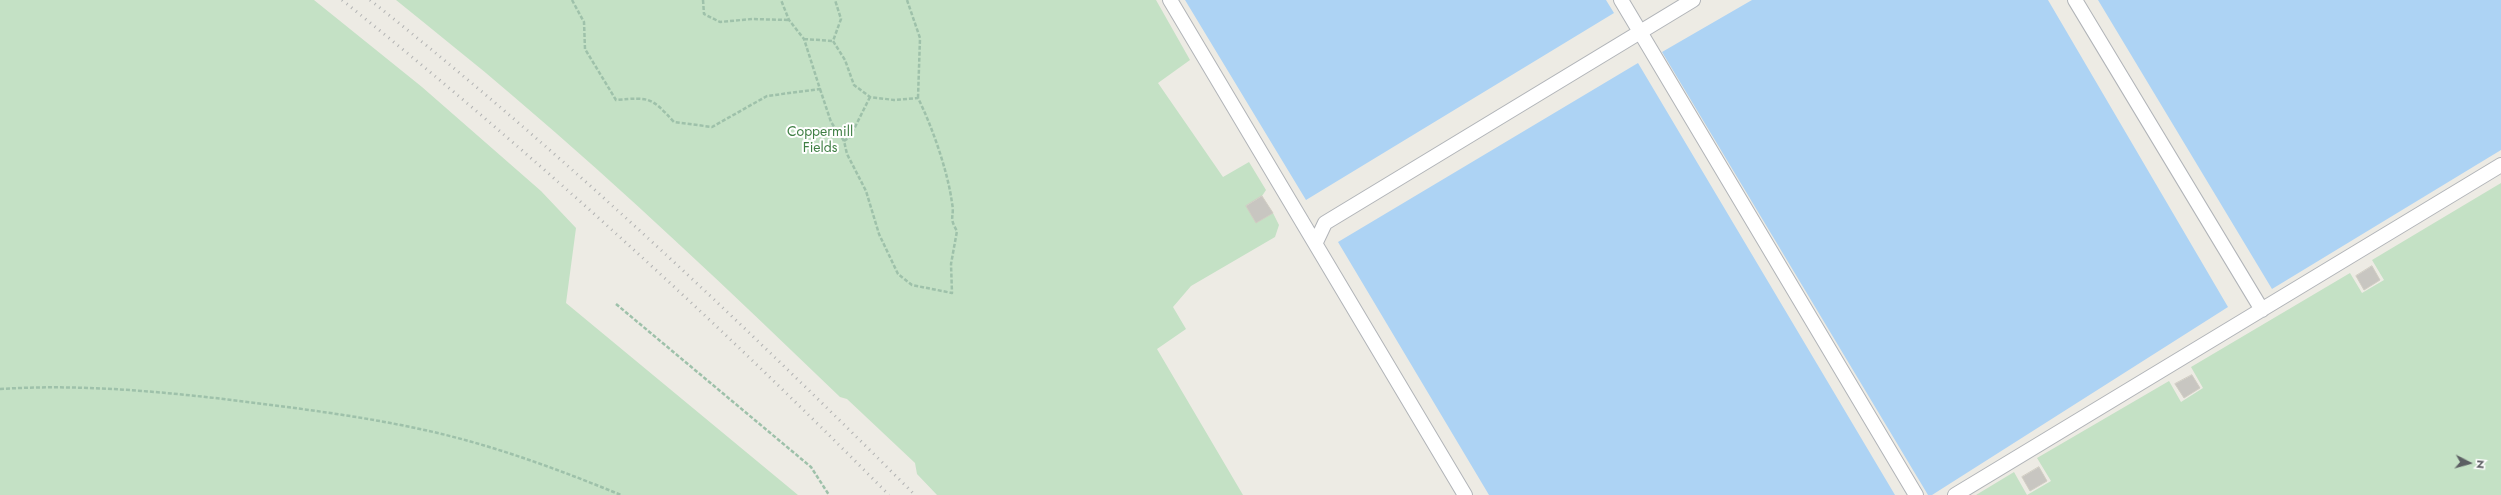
<!DOCTYPE html>
<html>
<head>
<meta charset="utf-8">
<style>
  body { margin:0 }
  #map { position:relative; width:2501px; height:495px; overflow:hidden; background:#edebe4; font-family:Jost,sans-serif }
  canvas { display:block }
  .north { position:absolute; left:2449px; top:443px; width:40px; height:40px; -webkit-text-stroke:3px #fff; paint-order:stroke; rotate:96deg; font-size:11px; font-weight:700; line-height:16px; text-align:center; color:#5c5f63 }
  .north::after { content:''; display:block; margin:auto; width:14px; height:18px; background:#5c5f63; clip-path:polygon(50% 0,100% 100%,50% 72%,0 100%) }
</style>
</head>
<body>
<div id="map">
<canvas width="2501" height="495"></canvas>
<div class="north">N</div>
</div>
<script>
const context = document.querySelector('canvas').getContext('2d');
context.lineJoin = 'round';
function fillPath(path, color) { context.fillStyle = color; context.fill(path, 'evenodd'); }
function trace(path, color, width, dash) { context.strokeStyle = color; context.lineWidth = width; context.lineCap = dash ? 'butt' : 'round'; context.setLineDash(dash || []); context.stroke(path); }
function drawText(font, color, halo, rows, align = 'center') {
  context.font = font + ' Jost,sans-serif'; context.lineWidth = 4; context.setLineDash([]); context.textBaseline = 'middle'; context.strokeStyle = halo; context.fillStyle = color; for (const [text, x, y, turn = 0] of rows) {
    context.save(); context.translate(x, y); context.rotate((+turn || 0) * Math.PI / 180); context.textAlign = isNaN(turn) ? turn : align; if (halo) context.strokeText(text, 0, 0); context.fillText(text, 0, 0); context.restore();
  }
}
fillPath(new Path2D(`
  M0,0H314L422,87L541,191L576,228L566,303L798,495H0Z
  M396,0H1156L1190,60L1158,83L1223,177L1249,162L1266,190L1262,196L1246,206L1273,213L1279,225L1275,237L1191,286L1173,307L1186,329L1157,349L1243,495H937L917,474L915,463L847,399L840,397C733,294 626,192 513,96C475,63 435,32 396,0Z
  M2501,183V495H2027L2051,481L2037,458L2169,381L2181,402L2203,388L2191,367L2350,273L2362,293L2384,280L2372,260Z
  M2014,472L2027,495H1976Z`), '#c4e1c5');
fillPath(new Path2D(`
  M1185,0H1606L1614,13L1306,200Z
  M1752,0H2048L2228,307L1932,495H1928L1662,52Z
  M2098,0H2501V150L2272,289Z
  M1638,63L1895,495H1489L1338,242Z`), '#add3f4');
const building = new Path2D(`
  M1262,196L1273,213L1256,223L1246,206Z
  M2372,266L2380,280L2364,290L2356,276Z
  M2192,375L2200,388L2184,398L2175,384Z
  M2039,467L2047,481L2030,491L2022,477Z`);
fillPath(building, '#c8c6c1');
trace(building, '#d1cdc3', 1);
const service = new Path2D(`
  M1170,0L1465,495
  M1621,0L1916,495
  M2075,0L2262,310
  M1316,242L1325,223L1693,0
  M1955,495L2501,165`);
trace(service, '#b1b4b8', 16);
trace(new Path2D(`
  M572,0L584,22L585,49L616,100C650,97 651,97 674,122L712,127L767,96L820,89L804,39L789,20L781,0
  M703,0L704,14L720,22L752,19L789,20
  M907,0L920,38L918,98
  M804,39L833,41
  M820,89L831,122L844,141L847,154L866,191L879,234L898,274L912,285L952,293L951,264L957,231C948,216 955,217 952,203C948,172 932,126 918,98L894,100L870,97L854,85L845,60L833,41L841,19L835,0
  M844,141L850,137L870,97
  M616,304L811,467L829,495
  M0,389C77,384 156,391 232,400C304,409 377,418 446,435C506,450 565,472 621,495`), '#9ec1aa', 2.5, [4, 2]);
trace(service, '#fff', 14);
trace(new Path2D(`
  M342,0C534,154 716,320 889,495
  M370,0C563,153 741,321 915,495`), '#b2b3b3', 3, [1, 5]);
drawText('14px', '#3f7f44', '#fff', [
  ["Coppermill",820,133],
  ["Fields",820,149]
]);
</script>
</body>
</html>
